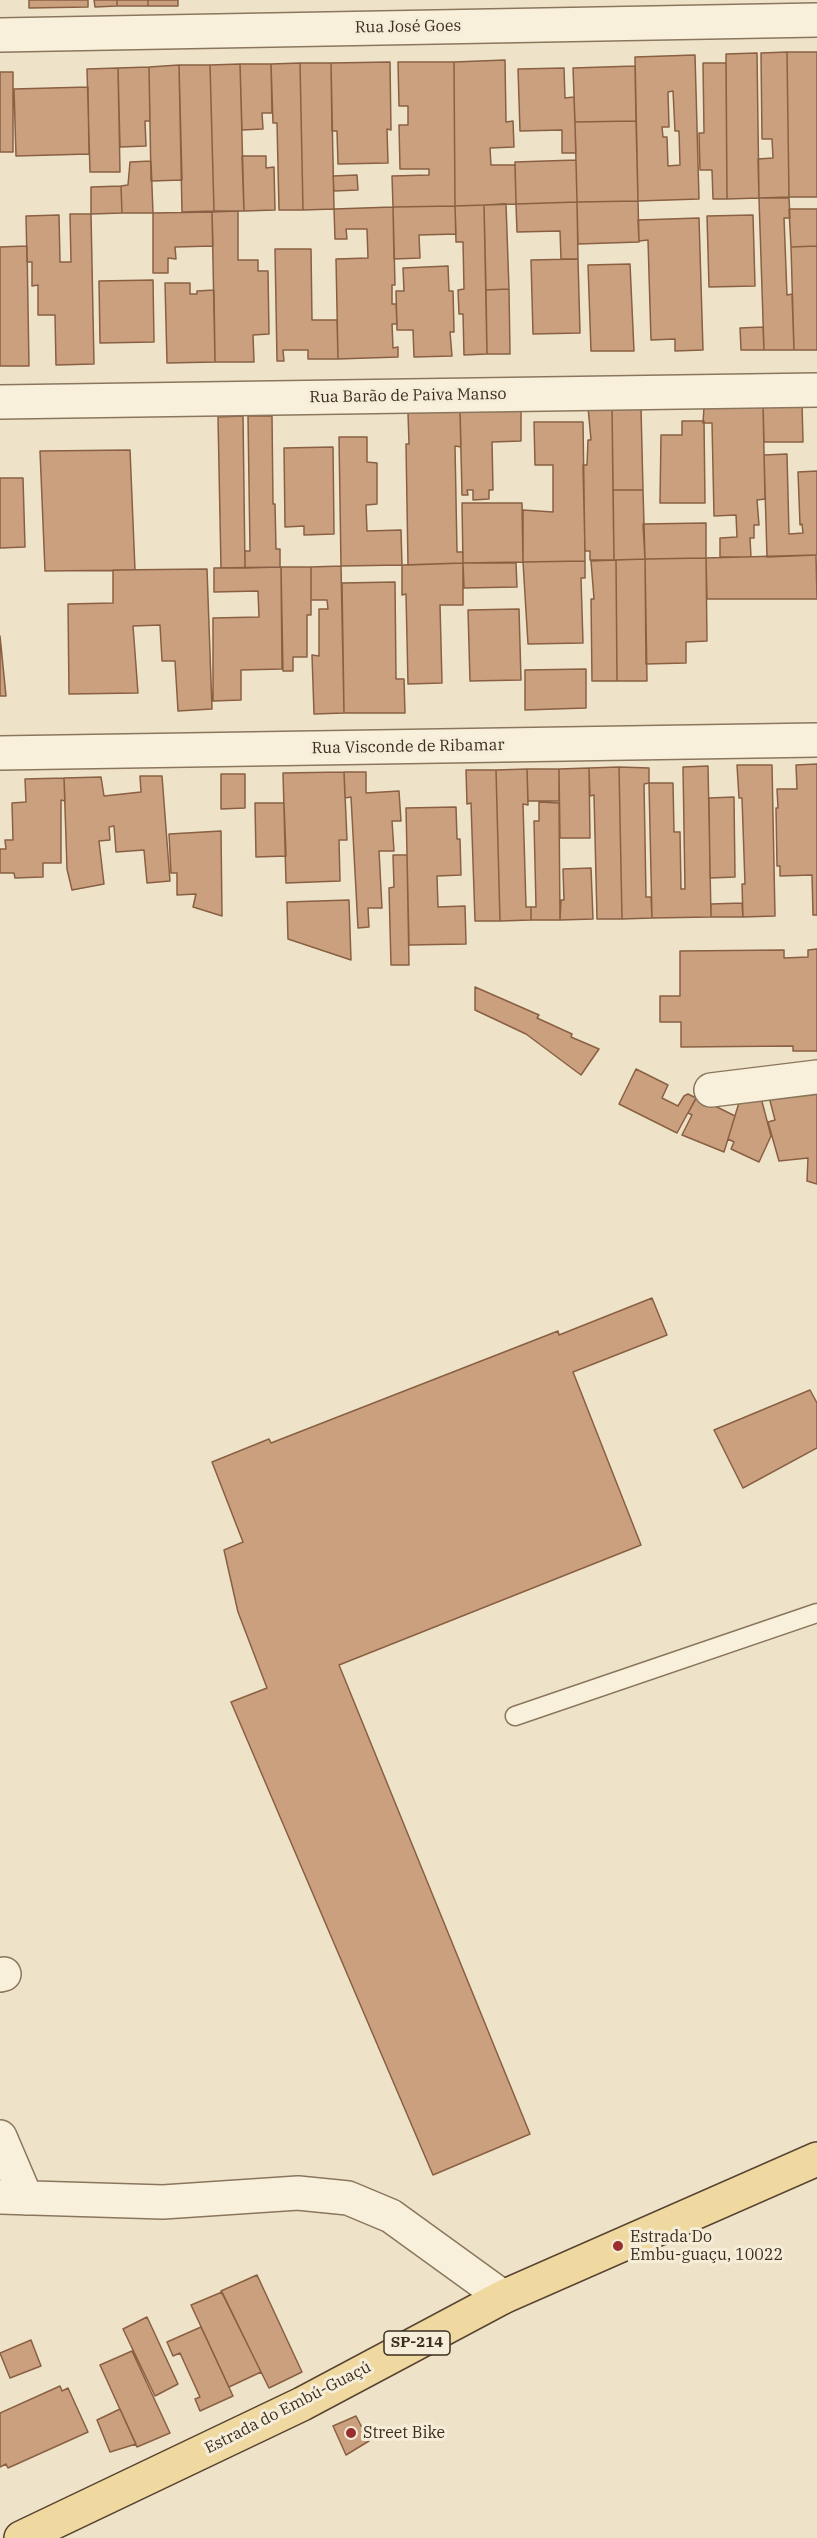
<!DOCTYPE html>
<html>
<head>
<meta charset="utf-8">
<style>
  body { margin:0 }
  canvas { display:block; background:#eee3c8 }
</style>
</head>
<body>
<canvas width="817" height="2538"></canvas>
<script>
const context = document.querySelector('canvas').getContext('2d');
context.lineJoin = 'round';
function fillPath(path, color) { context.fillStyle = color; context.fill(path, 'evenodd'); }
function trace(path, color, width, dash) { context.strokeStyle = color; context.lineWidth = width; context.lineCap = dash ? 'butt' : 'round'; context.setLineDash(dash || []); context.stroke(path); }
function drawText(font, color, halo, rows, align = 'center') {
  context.font = font + ' "IBM Plex Serif",serif'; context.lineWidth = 6; context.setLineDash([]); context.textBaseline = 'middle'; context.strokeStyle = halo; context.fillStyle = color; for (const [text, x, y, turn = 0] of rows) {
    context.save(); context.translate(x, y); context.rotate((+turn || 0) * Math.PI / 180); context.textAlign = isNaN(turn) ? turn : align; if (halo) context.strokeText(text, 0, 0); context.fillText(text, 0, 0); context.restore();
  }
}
const building = new Path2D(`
  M29,0H88V7L29,8Z
  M94,0H117V6L95,7Z
  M117,0H148V6H117Z
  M148,0H178V6H148Z
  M787,52H817V197H789Z
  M787,52L789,197L759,198L758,159L773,158L772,139H762L761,53Z
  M757,53L759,198L727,199L726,54Z
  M695,55L699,199L638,201L635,57ZM673,91L675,131H679L680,165L668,166L667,137H663L662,127H669L668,92Z
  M505,60L506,122L513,121L514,147L490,148L491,165H515L516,204L455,206L454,62Z
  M390,62L391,130L387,129L388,163L338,164L337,131H332L331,63Z
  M398,62H454L455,206L393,207L392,176L429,175V169H400L399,125H408V106H399Z
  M300,63H331L334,209L303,210Z
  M300,63L303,210H279L277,123H273L271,64Z
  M703,63H726L727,199H713L712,170H700L699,133H704Z
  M240,64L244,211H214L210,65Z
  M240,64H271L272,113H262L263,129L242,130Z
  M179,65H210L214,211L182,212Z
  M179,65L182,180L151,181L149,67Z
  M635,66L636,121L575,122L573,68Z
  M149,67L150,121H145L146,146L120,147L118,68Z
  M118,68L120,172H90L87,69Z
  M564,68L565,98L574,97L576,153H562V130L520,131L518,69Z
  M0,72H13V152H0Z
  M88,87L89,154L16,156L14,89Z
  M636,121L638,201L577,202L575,122Z
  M242,156H266V168L274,167L275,210L244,211Z
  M576,160L577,202L516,204L515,162Z
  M151,161L153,213H122L121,186L128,185L130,162Z
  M357,175L358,190L334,191L333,176Z
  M121,186L122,213L91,214V187Z
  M759,198H789L790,218H784L787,295L792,294L794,350H764Z
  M638,201L639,242L578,244L577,202Z
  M577,202L578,259H561L560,231L517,232L516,204Z
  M506,204L509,289L486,290L484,205Z
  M484,205L487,354L464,355L463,314H459L458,290L464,289L463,242H456L455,206Z
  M455,206L456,234L419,235L420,258L394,259L393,207Z
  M393,207L395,285H392V304H396L397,324H392L393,348L398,347V357L338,359L336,259L368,258L367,229H346L347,239H335L334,209Z
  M789,209H817V246L791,247Z
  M238,211V260H258V271H268L269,334L253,335L254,362H215L212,212Z
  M212,212L213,246L175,247L176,259L168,258V273H153V213Z
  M70,214H91L94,364L56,365L55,315H38V285L32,286V262H27L26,216L59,215L60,262H71Z
  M753,215L755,286L709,287L707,216Z
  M699,218L703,350L675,351V339L651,340L648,240L639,241L638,220Z
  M27,246L29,366H0V247Z
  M817,246V350H794L791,247Z
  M275,249H311L312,320H337L338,359H308V350H283L284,361H277Z
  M578,259L580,333L533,334L531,260Z
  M630,264L634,351H591L588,265Z
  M448,266L449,291H453L454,332H450L452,356L414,357L413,330H397L396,291H404L403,268Z
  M153,280L154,342L100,343L99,281Z
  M165,283H190V294H197V291L214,290L215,362L167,363Z
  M509,289L510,354H487L486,290Z
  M763,327L764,350H741L740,328Z
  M802,404L803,442H764L763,405Z
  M763,405L765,499L757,500L759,525H754V538H750L751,557H720V538L737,537L736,515L714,516L712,423H703L704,407Z
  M588,407H612L614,560H590V551H585L583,465H587L588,440H591Z
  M612,407L641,408L643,490H613Z
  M521,410V441L492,442L493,490H489V499L473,500V490H467L468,495H462L460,411Z
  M460,411L461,447L455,446L457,552H463V563L408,565L406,444H409L408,413Z
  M243,416L245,568H221L218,417Z
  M248,416H272L273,504H275L276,549H280V567L245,568V551H250Z
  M682,421H704L705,503H660L661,435H682Z
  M534,422H583L585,561L523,562V510L553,512V465H535Z
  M339,437H367V462L377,463V504L366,505L367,531L401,530L402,565L341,566Z
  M333,447L334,534L304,535V526L285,527L284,448Z
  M130,450L135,570L45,571L40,451Z
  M787,454L789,534L803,533L802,524L800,525L798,472L817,471V555L767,557L764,455Z
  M0,478H23L25,547L0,548Z
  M613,490H643L645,559L614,560Z
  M462,503H522L523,562L463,563Z
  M706,523V558L645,559L643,524Z
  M816,555L817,599H707L706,558Z
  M706,558L707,641L686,642V663L646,664L645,559Z
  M645,559L647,681H617L616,560Z
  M616,560L617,681H592L591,599H594L591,561Z
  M585,561V578H581L583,643L528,644L523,562Z
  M463,563V605H440L442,683L408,684L406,594L402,595V565Z
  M463,563H516L517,587L464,588Z
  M341,566L344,713L314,714L312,655L319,656V609H328L327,600H311V567Z
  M281,567H311V615H307V657H293V671H283Z
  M281,567L282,669L241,670V700L213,701V618L259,617L258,591L214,592V568Z
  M207,569L212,709L178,711L175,661H162L160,625L133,626L138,693L69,694L68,604L113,603V570Z
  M395,582L396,679H404L405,713H344L342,583Z
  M519,609L521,680L470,681L468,610Z
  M0,636L6,696H0Z
  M586,669V708L525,710V670Z
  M817,764V915H813L812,875L780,876V866H777L776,808H778L777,789H797L796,765Z
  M737,765H772L775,916L743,917L742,884H745L742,798H739Z
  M708,766L711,917L652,918L649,783H673L674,832H680L681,889H685L683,767Z
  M619,767L622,919H597L594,795L590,796L589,768Z
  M619,767L649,768V783L644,784L646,897H651L652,918L622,919Z
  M589,768L590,838H560L559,769Z
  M527,769L528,805L523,804L526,907H531V920L500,921L496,770Z
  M527,769H559V801H528Z
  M466,770H496L500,921H475L471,803L467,804Z
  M344,772L347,840H339L340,881L286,883L283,773Z
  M344,772H366V793L399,791L401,821H392L394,851H379L382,908H368L369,927L358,928L351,797L345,798Z
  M221,774H245V808L221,809Z
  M140,776H162L170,881L147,883L144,850L116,852L114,826L109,827L110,840L99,841L104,884L72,890L67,869L64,778L101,777L104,796L141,792Z
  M64,778L65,801L61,800V863H43V877L15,878L14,873H0V849H6L5,840H13L12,803L26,802L25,779Z
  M734,797L735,877L710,878L709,798Z
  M539,802L559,803L560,920H531V907H536L534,821H539Z
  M255,803H284L286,856L256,857Z
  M456,807L457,839H460L461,875L437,876L438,907L465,906L466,944L409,945L406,808Z
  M221,831L222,916L193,907L196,894L177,895V873H171L169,834Z
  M393,855H407L409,965H391L389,888L394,887Z
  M591,868L593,919L560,920L561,900H564L563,869Z
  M349,900L351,960L288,939L287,902Z
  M742,903L743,917H711V904Z
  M817,949V1051H793V1046L681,1047V1022H660V996H680V951L784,950V958L808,957V950Z
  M475,987L539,1015L537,1018L572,1034L571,1037L599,1049L581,1075L526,1034L475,1010Z
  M636,1069L668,1085L662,1098L678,1106L684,1096L688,1094L696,1098L677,1133L619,1104Z
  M817,1083V1184L807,1181L808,1158L779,1161L768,1122L775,1120L768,1093Z
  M760,1094L771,1136L759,1162L731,1149L734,1142L728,1139L741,1096Z
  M697,1097L735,1116L724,1152L682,1135L692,1115L688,1113Z
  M652,1298L667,1335L573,1372L641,1545L339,1665L530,2134L433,2175L231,1702L267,1688L238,1612L224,1550L243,1542L212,1462L269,1439L271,1443L558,1331L559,1335Z
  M810,1390L817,1403V1448L743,1488L714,1430Z
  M257,2275L302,2372L269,2388L221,2291Z
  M222,2292L261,2372L229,2387L191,2305Z
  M147,2317L178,2384L155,2396L123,2329Z
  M201,2327L233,2396L200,2411L195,2399L200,2397L180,2353L173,2356L167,2342Z
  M31,2340L41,2366L10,2378L0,2353Z
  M132,2351L170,2433L137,2447L100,2365Z
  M60,2386L62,2391L68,2388L88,2432L8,2468L6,2464L0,2467V2413Z
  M120,2409L136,2444L110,2452L97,2420Z
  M356,2416L369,2441L346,2455L333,2426Z`);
fillPath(building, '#cba07e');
trace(building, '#896043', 1.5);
const lane = new Path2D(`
  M515,1716L817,1613`);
const street = new Path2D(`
  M0,35L817,20
  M0,402L817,390
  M0,753L817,740
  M711,1090L817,1077
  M0,1975L4,1974
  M0,2137L26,2198
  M0,2197L163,2202L298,2193L348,2198L391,2216L503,2297`);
const primary = new Path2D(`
  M21,2538L302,2404L503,2297L817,2159`);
trace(lane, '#8a765d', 21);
trace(street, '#8a765d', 36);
trace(primary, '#584431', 36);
trace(lane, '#f9f0db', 18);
trace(street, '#f9f0db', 33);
trace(primary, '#f0d9a1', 33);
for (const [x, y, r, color] of [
  [618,2246,6,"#982f2e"],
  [351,2433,6,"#982f2e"]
]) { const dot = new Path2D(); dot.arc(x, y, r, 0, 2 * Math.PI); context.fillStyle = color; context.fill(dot); trace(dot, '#f5edd7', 2); }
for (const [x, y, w] of [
  [417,2343,66]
]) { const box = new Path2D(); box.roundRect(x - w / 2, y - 12, w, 24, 4.5); context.fillStyle = '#f5edd7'; context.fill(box); trace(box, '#3b2e20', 1.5); }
drawText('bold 15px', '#3b2e20', null, [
  ["SP-214",417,2343]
]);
drawText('16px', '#3b2e20', '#f5edd7', [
  ["Rua José Goes",408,27,-1],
  ["Rua Barão de Paiva Manso",408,396,-1],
  ["Rua Visconde de Ribamar",408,747,-1],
  ["Estrada do Embú-Guaçú",288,2408,-27]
]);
drawText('16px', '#3b2e20', '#f5edd7', [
  ["Estrada Do",630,2237],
  ["Embu-guaçu, 10022",630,2255],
  ["Street Bike",363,2433]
], 'left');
</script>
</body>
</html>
